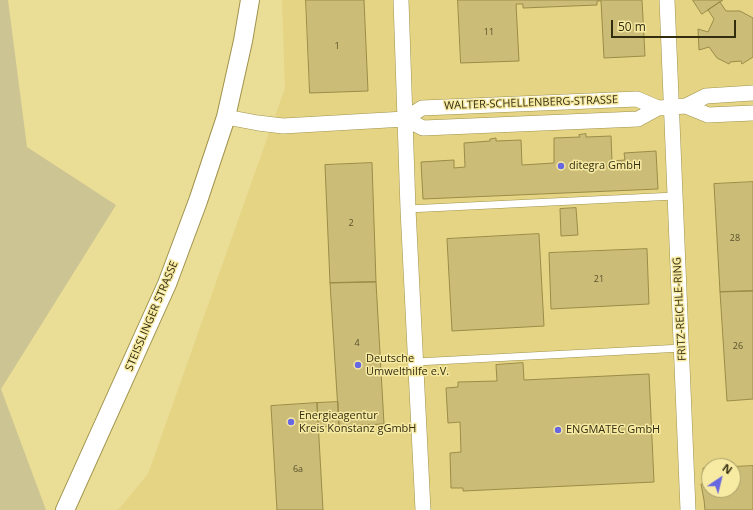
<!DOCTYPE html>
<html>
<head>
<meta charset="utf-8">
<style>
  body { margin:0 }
  #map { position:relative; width:753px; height:510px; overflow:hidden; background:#eadd95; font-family:"Open Sans",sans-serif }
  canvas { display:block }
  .north { position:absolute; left:701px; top:458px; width:40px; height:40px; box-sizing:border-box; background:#f7eaa2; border:1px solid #a99e68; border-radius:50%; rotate:35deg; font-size:11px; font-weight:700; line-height:16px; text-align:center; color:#332d10 }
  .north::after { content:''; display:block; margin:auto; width:14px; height:18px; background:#6667e1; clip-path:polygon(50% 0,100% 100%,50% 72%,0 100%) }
  .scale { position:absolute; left:611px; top:20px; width:125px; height:18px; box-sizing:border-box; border:2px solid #332d10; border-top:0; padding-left:5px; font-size:12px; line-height:14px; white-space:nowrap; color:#332d10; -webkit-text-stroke:3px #f7eaa2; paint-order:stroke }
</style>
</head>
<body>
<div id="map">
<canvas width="753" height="510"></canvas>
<div class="north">N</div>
<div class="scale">50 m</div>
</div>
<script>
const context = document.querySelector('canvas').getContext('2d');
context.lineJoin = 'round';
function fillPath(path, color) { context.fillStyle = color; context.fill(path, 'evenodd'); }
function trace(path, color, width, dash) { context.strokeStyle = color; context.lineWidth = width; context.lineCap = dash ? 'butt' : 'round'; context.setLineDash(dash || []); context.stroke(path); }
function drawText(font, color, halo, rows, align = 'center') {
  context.font = font + ' "Open Sans",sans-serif'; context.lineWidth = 3; context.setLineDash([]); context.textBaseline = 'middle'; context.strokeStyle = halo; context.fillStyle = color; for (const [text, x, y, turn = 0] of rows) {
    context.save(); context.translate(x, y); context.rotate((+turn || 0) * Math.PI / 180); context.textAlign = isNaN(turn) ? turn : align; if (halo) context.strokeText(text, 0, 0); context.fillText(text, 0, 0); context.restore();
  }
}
fillPath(new Path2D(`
  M282,0H753V510H118L148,474L285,88ZM709,466H733V490H709Z`), '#e4d484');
fillPath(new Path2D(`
  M0,0H8L27,147L116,205L1,389L46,510H0Z`), '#cdc494');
const building = new Path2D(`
  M306,0H364L368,91L310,93Z
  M458,0H642L645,56L604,58L601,1H597V5L523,8V4H516L519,61L461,63Z
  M693,0H723L702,14Z
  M720,2L726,11H740L753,18V57L742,64L741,61L730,62L729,64L717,58L709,47L699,50L698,29L708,32L714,19L708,10Z
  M586,134V137L611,136L612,161L625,160L624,153L656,151L658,189L423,199L421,162L454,160V168L465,167L464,143L490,141V139L496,138V141L521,140L522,165L554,163V138L580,137L579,135Z
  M372,163L376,282L330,283L325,165Z
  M753,182V291L720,292L714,184Z
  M576,208L578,235L561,236L560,209Z
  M539,234L544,326L452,331L447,239Z
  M647,249L649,304L551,309L549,253Z
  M376,282L384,424L339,426L330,283Z
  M753,291V399L727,401L720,292Z
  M523,363L524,380L649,374L654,482L463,491V488H451L450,453L461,452L460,422L448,423L446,388L458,387V382L497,381L496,365Z
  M338,402L339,426L318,427L317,403Z
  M317,403L323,510H277L271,406Z
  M753,466V510H705L704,500L701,484H704L703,468H709V490H733V467Z`);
fillPath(building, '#cbbd77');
trace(building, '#9b8d48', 1);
const service = new Path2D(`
  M408,209L675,196
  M416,362L682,348`);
const minor = new Path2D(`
  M401,0L408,209L423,510
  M667,0L688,510
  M686,106L708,115L753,113
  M226,117L258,123L283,126L405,119L423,128L638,119L658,108L686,106L706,96L753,93
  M405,119L422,108L637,99L658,108`);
const tertiary = new Path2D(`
  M65,510L167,284L198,201L226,117L243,41L250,0`);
trace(service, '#a0934d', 8);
trace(minor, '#a0934d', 16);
trace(tertiary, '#a0934d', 20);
trace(service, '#fff', 7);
trace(minor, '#fff', 15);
trace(tertiary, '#fff', 18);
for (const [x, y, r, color] of [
  [561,166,4,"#6667e1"],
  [358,365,4,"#6667e1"],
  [291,422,4,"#6667e1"],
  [558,430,4,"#6667e1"]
]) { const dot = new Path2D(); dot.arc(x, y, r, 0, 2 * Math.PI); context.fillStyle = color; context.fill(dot); trace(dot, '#f7eaa2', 1.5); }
drawText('9px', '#59512a', null, [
  ["11",489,32],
  ["1",337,46],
  ["2",351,223],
  ["28",735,238],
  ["21",599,279],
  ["4",357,343],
  ["26",738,346],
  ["6a",298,469]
]);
drawText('11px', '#332d10', '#f7eaa2', [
  ["WALTER-SCHELLENBERG-STRASSE",531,103,-2],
  ["FRITZ-REICHLE-RING",680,309,-93],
  ["STEISSLINGER STRASSE",152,316,-67]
]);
drawText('11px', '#332d10', '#f7eaa2', [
  ["ditegra GmbH",569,166],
  ["Deutsche",366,359],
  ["Umwelthilfe e.V.",366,372],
  ["Energieagentur",299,416],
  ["Kreis Konstanz gGmbH",299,429],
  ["ENGMATEC GmbH",566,430]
], 'left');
</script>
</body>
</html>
